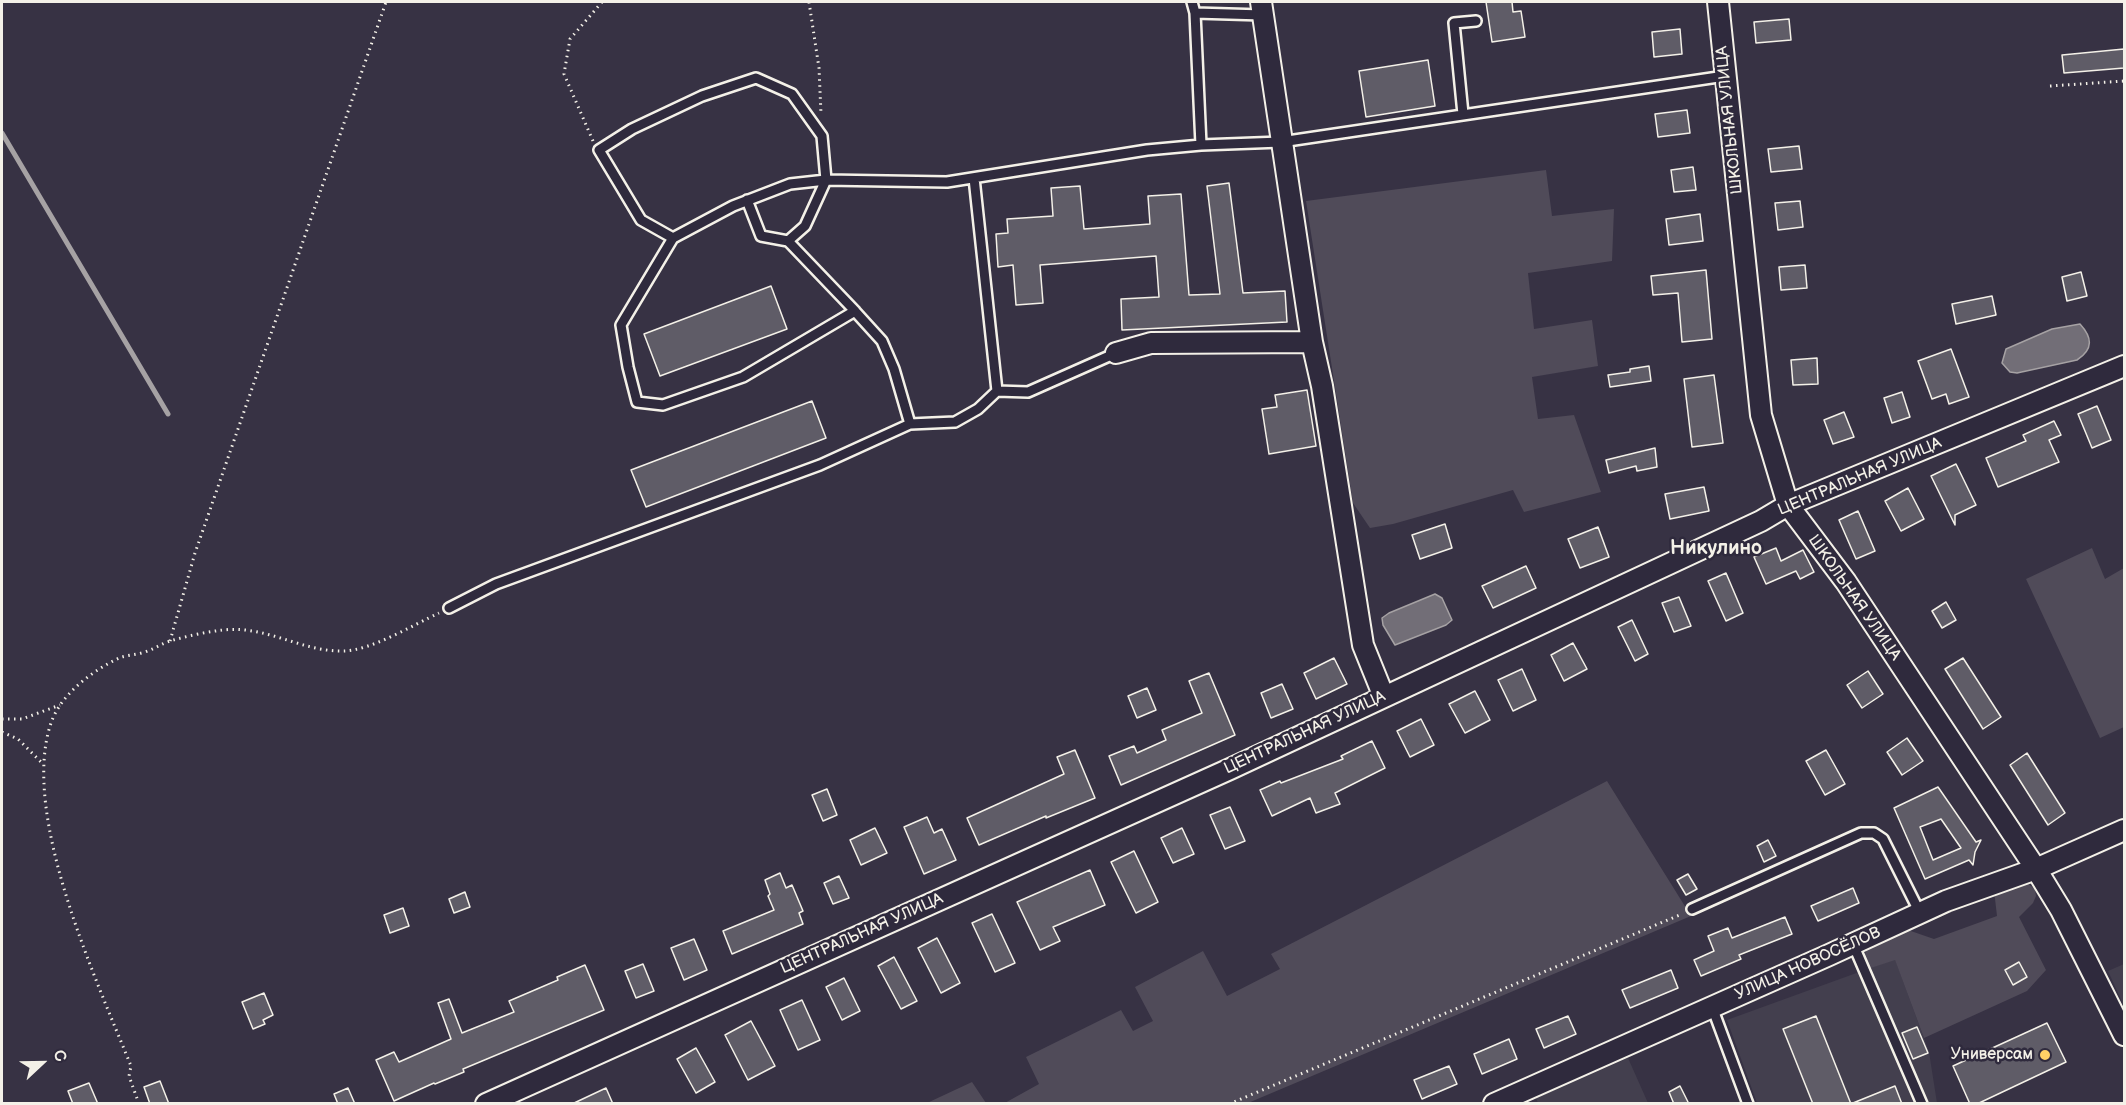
<!DOCTYPE html>
<html>
<head>
<meta charset="utf-8">
<style>
  body { margin:0 }
  #map { position:relative; width:2126px; height:1105px; overflow:hidden; background:#373244; font-family:"Balsamiq Sans",sans-serif }
  canvas { display:block }
  .frame { position:absolute; inset:0; border:3px solid #f4f1e8; pointer-events:none }
  .north { position:absolute; left:12px; top:1033px; width:60px; height:60px; -webkit-text-stroke:4px #2f2a3d; paint-order:stroke; rotate:68deg; font-size:16px; font-weight:700; line-height:24px; text-align:center; color:#f4f1e8 }
  .north::after { content:''; display:block; margin:auto; width:21px; height:27px; background:#f4f1e8; clip-path:polygon(50% 0,100% 100%,50% 72%,0 100%) }
</style>
</head>
<body>
<div id="map">
<canvas width="2126" height="1105"></canvas>
<div class="frame"></div>
<div class="north">С</div>
</div>
<script>
const context = document.querySelector('canvas').getContext('2d');
context.lineJoin = 'round';
function fillPath(path, color) { context.fillStyle = color; context.fill(path, 'evenodd'); }
function trace(path, color, width, dash) { context.strokeStyle = color; context.lineWidth = width; context.lineCap = dash ? 'butt' : 'round'; context.setLineDash(dash || []); context.stroke(path); }
function drawText(font, color, halo, rows, align = 'center') {
  context.font = font + ' "Balsamiq Sans",sans-serif'; context.lineWidth = 5; context.setLineDash([]); context.textBaseline = 'middle'; context.strokeStyle = halo; context.fillStyle = color; for (const [text, x, y, turn = 0] of rows) {
    context.save(); context.translate(x, y); context.rotate((+turn || 0) * Math.PI / 180); context.textAlign = isNaN(turn) ? turn : align; if (halo) context.strokeText(text, 0, 0); context.fillText(text, 0, 0); context.restore();
  }
}
fillPath(new Path2D(`
  M1895,959L1929,1052L1937,1103H1757L1727,1020Z
  M2124,964V1006L2108,971Z
  M1628,1058L1648,1103H1538L1536,1098Z`), '#433f4e');
fillPath(new Path2D(`
  M1546,170L1552,216L1614,209L1612,261L1528,273L1534,329L1592,320L1598,366L1532,377L1538,419L1574,415L1601,492L1524,512L1513,490L1393,524L1370,528L1353,503L1306,201Z
  M2092,548L2105,579L2124,568V727L2100,738L2026,579Z
  M1607,781L1691,916L1248,1103L1003,1104L1039,1084L1026,1057L1121,1010L1133,1031L1153,1021L1135,987L1203,951L1227,996L1280,969L1271,954Z
  M2023,880L2035,889L2036,896L2033,903L2019,917L2046,970L2027,991L1924,1038L1895,960L1868,969C1867,965 1864,959 1865,955C1866,941 1893,934 1905,929L1934,939L1997,916L1994,890Z
  M972,1082L986,1103H927Z`), '#504b59');
const water = new Path2D(`
  M2080,324C2092,337 2094,349 2077,360L2017,373L2010,372L2002,363L2006,349L2052,329Z
  M1435,594L1442,598L1452,620L1446,625L1395,645L1383,625L1382,618L1389,613Z`);
fillPath(water, '#726e77');
trace(water, '#a6a2a4', 1.5);
trace(new Path2D(`
  M2,133L168,414`), '#a6a2a4', 5);
const building = new Path2D(`
  M1486,2H1512L1513,12L1521,11L1525,37L1492,42Z
  M1789,19L1791,40L1756,43L1754,22Z
  M1680,29L1682,54L1654,57L1652,32Z
  M2124,49V68L2064,73L2062,55Z
  M1428,60L1435,106L1366,117L1359,71Z
  M1687,110L1690,133L1658,137L1655,114Z
  M1799,146L1802,169L1771,172L1768,149Z
  M1693,167L1696,190L1674,192L1671,170Z
  M1229,183L1243,293L1285,291L1287,322L1122,330L1121,299L1159,297L1156,256L1040,265L1043,303L1016,305L1013,265L998,267L996,234L1008,233L1007,219L1053,216L1051,188L1080,186L1084,229L1150,224L1148,196L1181,194L1189,295L1220,294L1207,186Z
  M1800,201L1803,227L1778,230L1775,203Z
  M1700,214L1703,241L1669,245L1666,219Z
  M1805,265L1807,288L1781,290L1779,267Z
  M1706,270L1712,339L1682,342L1678,293L1653,295L1651,276Z
  M2081,272L2087,296L2067,301L2062,277Z
  M771,286L787,329L660,376L644,334Z
  M1992,296L1996,315L1956,324L1952,304Z
  M1951,349L1969,397L1949,404L1946,394L1932,399L1918,361Z
  M1817,358L1818,384L1793,385L1791,360Z
  M1649,366L1651,381L1610,387L1608,375L1630,372V369Z
  M1714,375L1723,443L1692,447L1684,379Z
  M1307,390L1316,446L1269,454L1262,409L1277,407L1275,395Z
  M1902,392L1910,417L1892,423L1884,398Z
  M812,401L826,438L646,507L631,470Z
  M2097,406L2111,440L2092,448L2078,414Z
  M1844,412L1854,437L1833,444L1824,420Z
  M2054,421L2061,435L2049,440L2059,462L1998,487L1986,458L2026,441L2023,435Z
  M1655,448L1657,467L1637,471L1636,466L1609,473L1606,460Z
  M1956,464L1976,505L1955,515V525L1931,476Z
  M1704,487L1709,511L1670,519L1665,494Z
  M1908,488L1924,519L1901,531L1885,501Z
  M1858,511L1875,551L1856,559L1839,520Z
  M1445,524L1452,548L1420,559L1412,535Z
  M1598,527L1609,557L1580,568L1568,539Z
  M1776,548L1781,561L1803,550L1814,572L1800,579L1796,571L1766,584L1754,557Z
  M1526,566L1536,588L1493,608L1482,586Z
  M1726,573L1743,613L1726,621L1708,581Z
  M1679,597L1691,626L1674,632L1662,603Z
  M1946,602L1956,620L1942,628L1932,611Z
  M1632,620L1648,654L1635,661L1618,627Z
  M1573,643L1587,669L1564,681L1551,655Z
  M1334,658L1347,684L1316,699L1304,673Z
  M1963,658L2001,717L1983,729L1945,669Z
  M1522,669L1536,700L1513,711L1498,680Z
  M1868,671L1883,694L1862,708L1847,685Z
  M1209,673L1235,735L1121,785L1109,756L1134,746L1137,753L1166,740L1162,730L1202,713L1189,681Z
  M1282,684L1293,709L1271,718L1261,693Z
  M1147,688L1156,710L1137,718L1128,696Z
  M1475,691L1490,720L1465,733L1449,704Z
  M1421,719L1434,745L1410,757L1397,731Z
  M1907,738L1923,761L1902,775L1887,752Z
  M1372,741L1385,768L1335,793L1340,804L1316,813L1310,798L1272,816L1260,790L1280,781L1281,783L1343,759L1341,756Z
  M1075,750L1095,798L1046,818V816L979,845L967,818L1064,774L1057,757Z
  M1826,750L1845,784L1825,795L1806,761Z
  M2027,753L2065,813L2048,825L2010,765Z
  M1938,787L1976,842L1981,840L1975,852L1973,865L1969,860L1925,879L1894,808ZM1941,819L1961,848L1933,860L1920,827Z
  M827,789L837,815L823,821L812,795Z
  M1230,807L1245,841L1225,849L1210,815Z
  M927,817L934,833L942,829L956,860L924,874L904,827Z
  M875,828L887,853L861,865L850,840Z
  M1182,828L1194,854L1173,863L1161,838Z
  M1768,840L1776,856L1764,862L1757,846Z
  M1134,851L1158,902L1136,913L1111,862Z
  M1090,870L1105,905L1053,927L1060,941L1040,950L1017,902Z
  M780,873L786,888L792,885L803,911L799,913L803,924L732,954L723,931L774,910L768,896L770,894L765,880Z
  M1688,874L1697,889L1686,895L1677,880Z
  M839,876L849,898L833,904L824,883Z
  M1853,888L1859,903L1818,921L1811,906Z
  M465,892L470,907L454,913L449,899Z
  M403,908L409,926L390,933L384,915Z
  M992,914L1015,963L995,972L972,923Z
  M1785,917L1792,934L1739,955L1741,959L1701,976L1694,960L1714,951L1708,936L1728,928L1732,938Z
  M937,938L960,983L941,993L918,948Z
  M694,939L707,970L684,980L671,948Z
  M894,957L917,1001L901,1009L878,966Z
  M2019,962L2027,977L2013,985L2005,970Z
  M643,964L654,991L636,998L625,971Z
  M585,965L604,1010L463,1069L464,1072L435,1084L434,1083L394,1101L376,1060L394,1052L399,1062L451,1039L438,1003L449,999L462,1033L514,1012L509,1001L558,980L557,977Z
  M1671,970L1678,988L1630,1008L1622,990Z
  M844,978L860,1011L842,1020L826,987Z
  M264,993L273,1015L263,1020L265,1024L253,1029L242,1002Z
  M802,1000L820,1040L798,1050L780,1010Z
  M1568,1016L1576,1034L1544,1048L1536,1029Z
  M1816,1016L1851,1104H1813L1783,1029Z
  M751,1021L775,1066L748,1080L725,1035Z
  M2047,1023L2066,1062L1977,1104H1970L1953,1066Z
  M1917,1027L1928,1053L1913,1059L1902,1033Z
  M1509,1039L1517,1059L1482,1074L1474,1054Z
  M696,1048L715,1082L696,1093L677,1059Z
  M1449,1066L1457,1084L1422,1099L1414,1080Z
  M160,1081L169,1104H150L144,1087Z
  M89,1083L98,1104H73L68,1091Z
  M1680,1086L1689,1104H1674L1669,1092Z
  M1895,1086L1902,1104H1853V1103Z
  M348,1088L355,1104H338L334,1094Z
  M606,1088L613,1104H572Z`);
fillPath(building, '#5f5c67');
trace(building, '#f4f1e8', 1.5);
const service = new Path2D(`
  M1192,2L1195,13L1201,145
  M1195,13L1263,15
  M1463,114L1454,23L1476,21
  M974,178L997,391
  M747,200L761,236L788,241L791,244
  M673,238L733,206L790,184L826,180L822,136L792,94L756,78L702,96L632,129L599,150L641,220L673,238L621,325L628,367L637,402L663,405L743,377L855,311L788,241L805,226L826,180L947,182L1147,150L1201,145L1281,142L1725,76
  M852,308L882,341L894,369L910,424
  M449,608L496,584L820,465L910,424L955,422L978,409L997,391L1028,392L1116,353
  M1692,909L1861,833H1874L1883,839L1920,913
  M1853,944L1922,1104
  M1712,1007L1748,1104`);
const minor = new Path2D(`
  M1261,2L1312,342L1322,386L1363,645L1384,697
  M1718,2L1761,415L1788,505L1846,582L2036,869L2061,910L2124,1035
  M1116,353L1151,343L1312,342
  M486,1104L1230,769L1761,521L1788,505L2124,366
  M1494,1104L1829,955L1946,901L2036,869L2124,830`);
trace(service, '#f4f1e8', 14);
trace(minor, '#f4f1e8', 24);
trace(new Path2D(`
  M809,2L819,68L821,114
  M2050,86L2124,81
  M593,141L564,74L570,39L602,2
  M170,641L195,553L386,2
  M2,719H22L60,705
  M2,732L18,739L43,764
  M139,1104L129,1076L131,1066C96,979 20,814 51,723C61,694 92,671 119,658C127,655 136,655 145,652C154,649 161,644 170,641C187,636 206,632 223,630C266,625 302,652 343,651C370,651 413,625 439,613
  M1229,1104L1682,914`), '#f4f1e8', 3, [1.5, 4.5]);
trace(service, '#2f2a3d', 9);
trace(minor, '#2f2a3d', 20);
for (const [x, y, r, color] of [
  [2045,1055,6,"#ffd166"]
]) { const dot = new Path2D(); dot.arc(x, y, r, 0, 2 * Math.PI); context.fillStyle = color; context.fill(dot); trace(dot, '#2f2a3d', 2); }
drawText('16px', '#f4f1e8', '#2f2a3d', [
  ["ШКОЛЬНАЯ УЛИЦА",1730,120,-96],
  ["ЦЕНТРАЛЬНАЯ УЛИЦА",1860,477,-23],
  ["ШКОЛЬНАЯ УЛИЦА",1854,598,55],
  ["ЦЕНТРАЛЬНАЯ УЛИЦА",1305,733,-25],
  ["ЦЕНТРАЛЬНАЯ УЛИЦА",862,934,-24],
  ["УЛИЦА НОВОСЁЛОВ",1808,964,-24]
]);
drawText('16px', '#f4f1e8', '#2f2a3d', [
  ["Универсам",2033,1055]
], 'right');
drawText('bold 20px', '#f4f1e8', '#2f2a3d', [
  ["Никулино",1716,549]
]);
</script>
</body>
</html>
